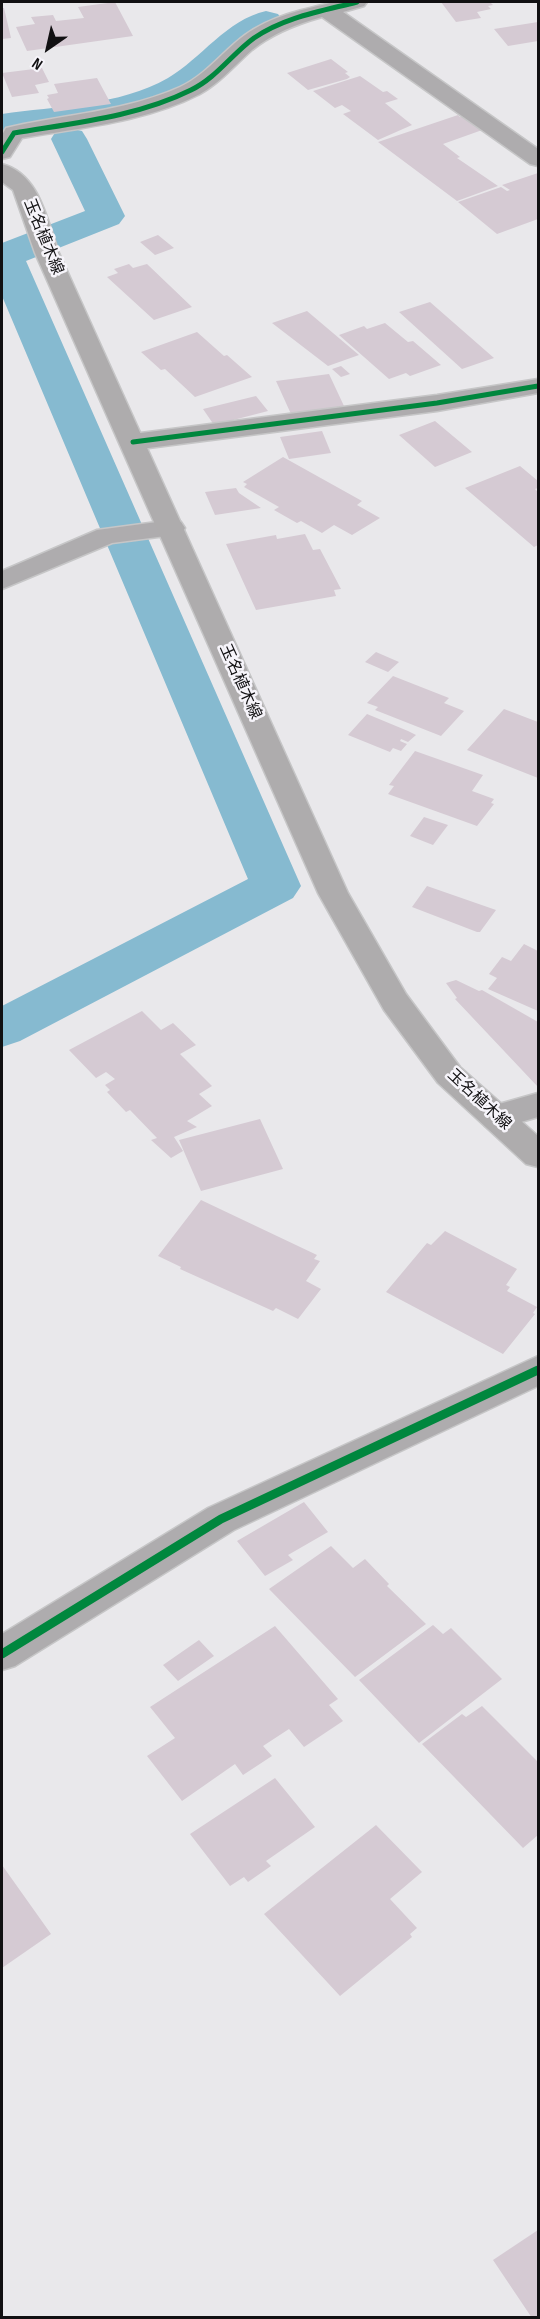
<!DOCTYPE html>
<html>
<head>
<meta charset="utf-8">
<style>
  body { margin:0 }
  #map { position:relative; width:540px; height:2319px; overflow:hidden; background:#e9e8eb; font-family:"Sofia Sans Condensed",sans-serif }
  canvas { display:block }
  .frame { position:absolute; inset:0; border:3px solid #111012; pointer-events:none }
  .north { position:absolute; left:18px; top:18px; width:60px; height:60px; -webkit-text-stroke:4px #f6f4fa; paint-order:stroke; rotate:214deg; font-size:16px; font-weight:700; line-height:24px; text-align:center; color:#111012 }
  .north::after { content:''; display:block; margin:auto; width:21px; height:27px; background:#111012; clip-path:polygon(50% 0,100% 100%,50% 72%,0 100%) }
</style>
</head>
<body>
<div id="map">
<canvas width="540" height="2319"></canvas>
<div class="frame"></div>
<div class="north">N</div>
</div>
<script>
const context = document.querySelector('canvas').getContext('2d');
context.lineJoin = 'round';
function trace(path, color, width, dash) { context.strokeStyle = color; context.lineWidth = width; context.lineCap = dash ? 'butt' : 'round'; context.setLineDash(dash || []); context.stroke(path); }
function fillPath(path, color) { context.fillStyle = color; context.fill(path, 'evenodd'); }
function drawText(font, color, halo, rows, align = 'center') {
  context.font = font + ' "Sofia Sans Condensed","Noto Sans JP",sans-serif'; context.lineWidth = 5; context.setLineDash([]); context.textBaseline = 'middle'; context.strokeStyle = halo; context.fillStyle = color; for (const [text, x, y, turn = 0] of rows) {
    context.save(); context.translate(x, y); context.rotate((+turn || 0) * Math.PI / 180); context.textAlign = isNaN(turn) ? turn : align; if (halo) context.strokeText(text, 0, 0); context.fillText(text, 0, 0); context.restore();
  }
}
trace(new Path2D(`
  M2,257L4,256`), '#86bad0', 15);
fillPath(new Path2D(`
  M266,11L278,14L283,21C274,34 257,42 244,52C228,66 212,82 194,93C146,122 58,130 2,136V114C56,106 119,106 168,78C202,58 226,20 266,11Z
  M69,128L82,131L87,139L125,216L119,224L26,261L301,886L293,898L20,1041L2,1047V1006L248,879L2,296V243L85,211L51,139L56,131Z`), '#86bad0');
fillPath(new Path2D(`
  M115,2L133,36L27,51L16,27L35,24L31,17L53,15L56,21L84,18L78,7Z
  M441,2H490L493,5L488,6L491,9L477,12L481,18L456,22Z
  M2,8H4L11,38L2,39Z
  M538,22V41L508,46L494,29Z
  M331,59L348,72L345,73L350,77L347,79L308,90L287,73Z
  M42,68L49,82L35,85L39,93L12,97L2,73Z
  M360,76L383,92L387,91L398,99L385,103L412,125L378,140L343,114L351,111L342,105L335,108L313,91Z
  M97,78L111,104L54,112L47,99L49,98L47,95L58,93L54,84Z
  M458,115L460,117L465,115L485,129L443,144L460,157L457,158L498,186L457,201L378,142Z
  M538,173V219L497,234L458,202L501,187L507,191L510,190L502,185Z
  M158,235L174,248L155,255L140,242Z
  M129,264L133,268L147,264L192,307L154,320L107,277L118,273L114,269Z
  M430,302L494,358L462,369L399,312Z
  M307,311L359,355L328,366L272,323Z
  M385,323L408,342L413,341L441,365L410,376L406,373L389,379L339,335L364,326L367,329Z
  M197,332L224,356L227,355L252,377L195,397L165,369L161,370L141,352Z
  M341,366L350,374L341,377L332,369Z
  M329,374L344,406L291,414L276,381Z
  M256,396L268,411L214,425L203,409Z
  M435,421L472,452L435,467L399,435Z
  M322,431L331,453L289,459L280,437Z
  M283,457L362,501L357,505L380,518L352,535L334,525L322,533L301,521L297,523L274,510L279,507L244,487L247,484L243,482Z
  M520,466L538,481V488L535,489L538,492V545L534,547L465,488Z
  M236,488L239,493L261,508L215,515L205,492Z
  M305,534L313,550L320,549L341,589L334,590L336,596L256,610L226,544L276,535L277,539Z
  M376,652L399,662L388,672L365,662Z
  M393,676L449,698L444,703L464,711L441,736L375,710L378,707L367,703Z
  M504,709L538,722V778L467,750Z
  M367,714L408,731L416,735L408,742L401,739L400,741L407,744L401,751L393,748L390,752L348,735Z
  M415,751L483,775L472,791L494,799L491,803L494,804L477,826L388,794L394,786L389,785Z
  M424,817L448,825L433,845L410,836Z
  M427,886L496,910L480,932H477L412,907Z
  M524,944L538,951V1011L488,989L497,978L489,974L502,957L511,961Z
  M456,980L479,991L482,990L538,1022V1087L455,999L457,998L446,983Z
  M142,1011L161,1030L173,1023L196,1045L180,1054L212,1086L199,1094L212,1106L187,1121L197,1127L174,1137L183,1151L171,1158L151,1140L157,1138L130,1110L126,1112L107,1092L110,1090L105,1085L115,1079L106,1072L96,1078L69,1050Z
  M260,1119L283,1169L201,1191L179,1140Z
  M201,1200L317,1255L314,1259L320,1261L306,1281L321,1289L298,1319L276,1308L273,1311L180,1269L181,1267L158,1256Z
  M445,1231L517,1269L506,1285L510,1287L507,1291L537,1307L533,1313L535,1314L503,1354L386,1292L427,1243L431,1245Z
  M304,1502L328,1532L288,1555L293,1560L265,1576L237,1541Z
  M331,1546L353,1568L365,1559L389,1584L387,1586L426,1624L355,1677L269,1589Z
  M433,1625L443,1634L451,1628L502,1679L419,1743L359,1680Z
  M275,1626L338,1699L329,1705L343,1721L304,1747L289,1729L263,1746L272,1756L243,1775L235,1764L182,1801L147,1756L175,1738L150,1707Z
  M199,1640L214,1656L178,1681L163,1665Z
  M482,1706L538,1762V1835L523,1848L422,1744L462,1714L466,1717Z
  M275,1778L315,1827L266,1861L271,1866L248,1882L244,1877L230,1886L190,1834Z
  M376,1825L422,1872L390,1899L417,1928L410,1934L412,1937L340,1996L264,1914Z
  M2,1865L51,1934L2,1968Z
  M538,2230V2318H532L493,2260Z`), '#d5cad3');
const minor = new Path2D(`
  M335,2H367L364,6L343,12L538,149V166L530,164L322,17C297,24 273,33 252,50C235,65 220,83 200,94C146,122 80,128 22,138L10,157L2,159V135L6,128C65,114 124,112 180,87C206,75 223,51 245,35C271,16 304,9 335,2Z
  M538,379V393L437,411L133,450L124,447L120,442L124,437L133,434L437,395Z
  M172,520L181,522L185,528L181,534L112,543L2,589V571L97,530Z
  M538,1093V1117L497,1129L485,1126L481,1117L485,1108Z
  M538,1356V1386L234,1530L15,1666L2,1670V1634L208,1508Z`);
const secondary = new Path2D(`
  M2,164C40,174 47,221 59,253L348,893L406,994L460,1067L538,1136V1167L526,1164L438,1083L384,1010L318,893L35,253L13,190L2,182Z`);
trace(minor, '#c6c6c7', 3);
trace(secondary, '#c6c6c7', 3);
fillPath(minor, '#aeacae');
fillPath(secondary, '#aeacad');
trace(new Path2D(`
  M2,152L14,133C73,123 137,117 191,90C216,78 232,54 254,38C285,17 322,11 357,2
  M133,442L437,403L538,386`), '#00873e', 5);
trace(new Path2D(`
  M2,1654L221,1519L538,1370`), '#00873e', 9);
drawText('16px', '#111012', '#f6f4fa', [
  ["玉名植木線",43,237,68],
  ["玉名植木線",240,682,66],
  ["玉名植木線",479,1100,43]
]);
</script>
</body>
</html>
